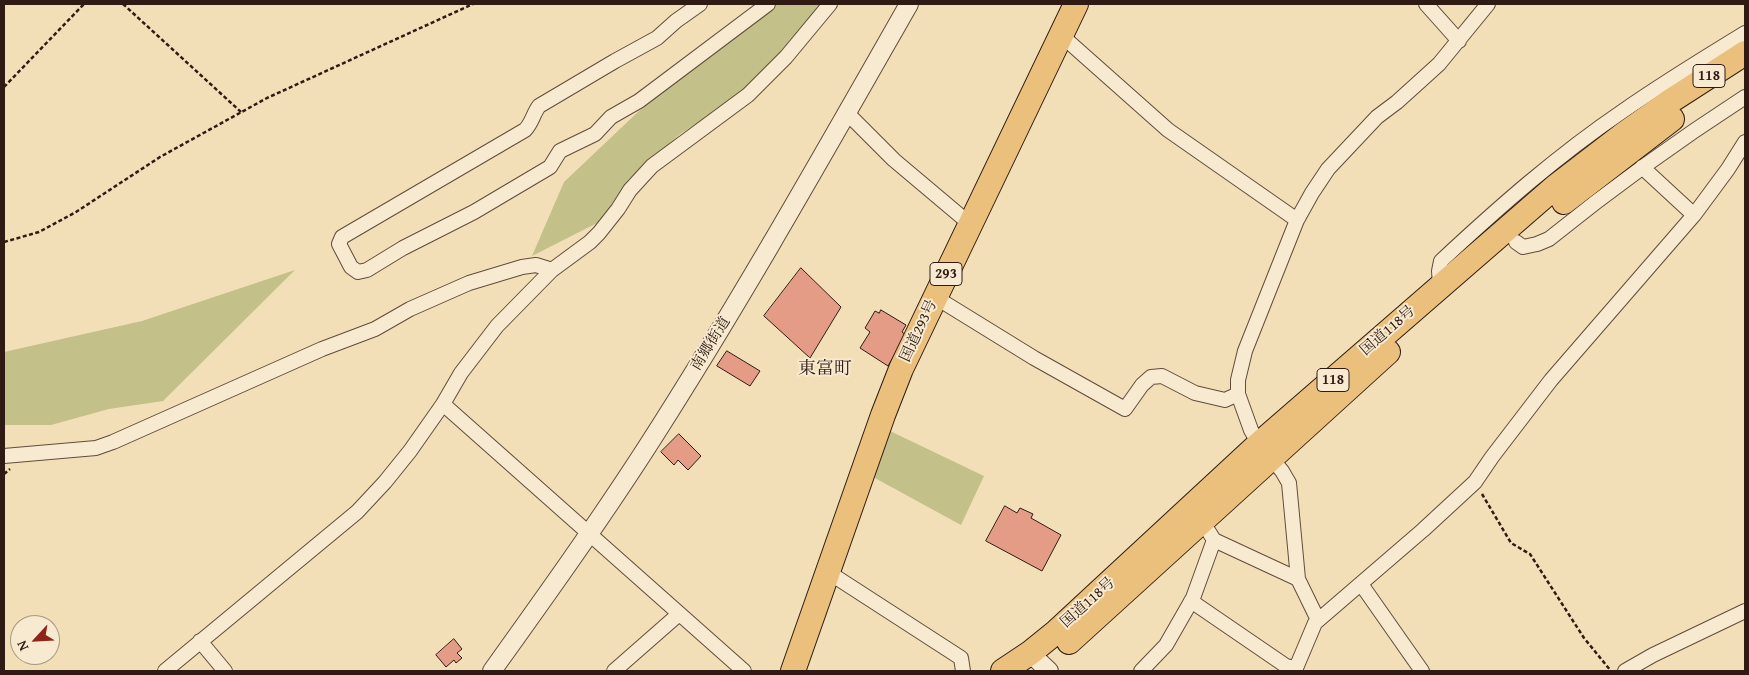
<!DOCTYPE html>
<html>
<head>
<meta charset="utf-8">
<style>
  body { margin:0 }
  #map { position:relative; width:1749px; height:675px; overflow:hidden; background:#f3dfb7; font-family:"Gentium Book Plus",serif }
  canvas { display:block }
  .frame { position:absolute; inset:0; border:5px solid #2f1b13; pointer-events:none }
  .north { position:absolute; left:10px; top:615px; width:50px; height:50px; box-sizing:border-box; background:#f7ead0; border:1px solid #a79784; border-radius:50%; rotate:245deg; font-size:14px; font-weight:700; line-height:20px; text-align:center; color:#2f1b13 }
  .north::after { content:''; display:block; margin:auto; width:18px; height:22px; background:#8f2418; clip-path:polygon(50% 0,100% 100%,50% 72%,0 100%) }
</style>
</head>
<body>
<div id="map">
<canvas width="1749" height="675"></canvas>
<div class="frame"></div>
<div class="north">N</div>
</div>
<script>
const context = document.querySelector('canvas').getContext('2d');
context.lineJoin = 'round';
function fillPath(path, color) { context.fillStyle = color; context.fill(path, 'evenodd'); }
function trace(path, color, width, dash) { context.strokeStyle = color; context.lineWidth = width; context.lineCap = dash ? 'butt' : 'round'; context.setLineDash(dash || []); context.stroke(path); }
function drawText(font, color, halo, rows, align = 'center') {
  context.font = font + ' "Gentium Book Plus","Noto Serif JP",serif'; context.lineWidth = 4; context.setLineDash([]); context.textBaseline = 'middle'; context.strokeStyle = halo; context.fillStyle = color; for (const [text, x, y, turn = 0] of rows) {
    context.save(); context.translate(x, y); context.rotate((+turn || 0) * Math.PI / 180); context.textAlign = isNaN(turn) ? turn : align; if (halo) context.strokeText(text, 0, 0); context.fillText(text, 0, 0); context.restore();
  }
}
fillPath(new Path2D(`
  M755,4H822L797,36L745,92L680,134L628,180L601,221L532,256L564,182L696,57Z
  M295,270L163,401L109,409L51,425H4V352L142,321Z
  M890,431L984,476L961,525L873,477Z`), '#c3c089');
const building = new Path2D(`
  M801,268L841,307L810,358L764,316Z
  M881,310L906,325L902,332L906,335L888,366L860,348L870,332L865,328L875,311L879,313Z
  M727,351L760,371L750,386L717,366Z
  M679,434L701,456L688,470L678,460L674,465L661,452Z
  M1005,506L1017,513L1020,508L1033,514L1031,518L1061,535L1042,571L986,541Z
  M454,639L462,649L457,653L462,658L456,663L454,660L446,667L436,655Z`);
fillPath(building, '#e59c86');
trace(building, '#2f1b13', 1);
const minor = new Path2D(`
  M700,4L676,21L657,38L615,61L539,106C533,114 532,123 525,130L342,237L339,244L351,267L358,272L367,270L403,248L474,212L550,167L560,151L595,134L611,117L639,101L768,4
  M1426,4L1459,41
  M1061,35L1168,130L1297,220
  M847,113L894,160L970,224
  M1642,167L1694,215
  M1516,242L1523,247L1537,244L1549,239C1612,188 1677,141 1745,97
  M1440,285L1439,271L1441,261C1499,207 1558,155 1623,111C1663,83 1704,58 1745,33
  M935,297L1034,358L1125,409L1142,385L1151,377L1162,376L1195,393L1225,400L1238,394
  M443,404L744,671
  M4,456L96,448L113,442L322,349L375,329L410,309L469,283L522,267L536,265L552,270
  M1214,540L1298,579
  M828,572L961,658L963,671
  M1361,584L1422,671
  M1191,601L1286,666L1296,668
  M1318,620L1298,579L1289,483L1282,471L1259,444L1251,430L1238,394V380L1245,351L1297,220L1312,193L1328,169L1377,117L1397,102L1439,64L1488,4
  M200,641L225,671
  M165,671L357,512L385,482L410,451L443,404L461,373L497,326L552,270L590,242L599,233L618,209L630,190L652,166L748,95L786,57L830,4
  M614,671L679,614
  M1141,671L1166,645L1193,598L1214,540L1202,521
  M1296,671V668L1315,623L1423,530L1475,482L1492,457L1551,380L1694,215L1728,169L1745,142
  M1625,671L1653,655L1745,611`);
const tertiary = new Path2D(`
  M1030,653L1049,671
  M492,671C545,597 598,523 647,447C740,302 824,153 909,4`);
const trunk = new Path2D(`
  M1564,202L1672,119
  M1069,642L1388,352
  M793,671L883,415L901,369L1076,4
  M1003,671L1030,653L1056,632L1259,444L1555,187L1624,134L1672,100L1745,53`);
trace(minor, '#604c3c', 16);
trace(tertiary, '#604c3c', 20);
trace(trunk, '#2f1b13', 26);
trace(new Path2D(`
  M123,4L241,112
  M4,87L84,4
  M4,242L39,232L76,212L160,157L267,98L473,4
  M4,474L10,469
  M1482,494L1511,543L1530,554L1584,638L1611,671`), '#2f1b13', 2.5, [4, 2.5]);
trace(minor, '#f7ead0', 14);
trace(tertiary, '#f7ead0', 18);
trace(trunk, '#eac07c', 24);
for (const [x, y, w] of [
  [1709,76,32],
  [946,274,32],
  [1333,380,32]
]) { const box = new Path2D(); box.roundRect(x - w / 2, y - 11.5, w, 23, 4); context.fillStyle = '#f7ead0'; context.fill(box); trace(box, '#2f1b13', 1); }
drawText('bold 14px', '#2f1b13', null, [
  ["118",1709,76],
  ["293",946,274],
  ["118",1333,380]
]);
drawText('15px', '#2f1b13', '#f7ead0', [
  ["国道293号",919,331,-65],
  ["国道118号",1388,331,-41],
  ["南郷街道",711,344,-58],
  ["国道118号",1088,603,-42]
]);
drawText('18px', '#2f1b13', '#f7ead0', [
  ["東富町",825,369]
]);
</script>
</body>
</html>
